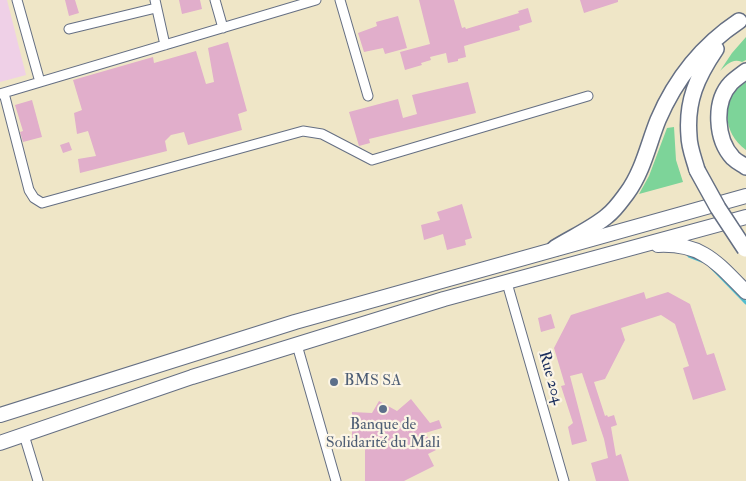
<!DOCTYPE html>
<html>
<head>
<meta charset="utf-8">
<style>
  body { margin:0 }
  canvas { display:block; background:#efe6c7 }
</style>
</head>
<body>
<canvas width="746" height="481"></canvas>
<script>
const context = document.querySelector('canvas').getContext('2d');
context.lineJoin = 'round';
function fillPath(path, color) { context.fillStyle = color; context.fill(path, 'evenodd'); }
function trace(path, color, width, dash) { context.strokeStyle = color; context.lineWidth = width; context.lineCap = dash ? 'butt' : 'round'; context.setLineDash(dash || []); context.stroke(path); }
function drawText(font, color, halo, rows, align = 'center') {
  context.font = font + ' "IM FELL Double Pica",serif'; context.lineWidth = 4.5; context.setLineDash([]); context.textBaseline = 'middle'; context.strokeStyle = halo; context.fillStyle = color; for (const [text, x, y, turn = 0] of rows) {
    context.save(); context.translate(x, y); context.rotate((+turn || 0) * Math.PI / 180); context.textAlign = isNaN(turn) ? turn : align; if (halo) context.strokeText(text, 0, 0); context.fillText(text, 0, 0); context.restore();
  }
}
fillPath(new Path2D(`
  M0,0H7L26,75L0,82Z`), '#efd0e7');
fillPath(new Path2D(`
  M746,37V60L742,62C732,58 727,65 720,71L732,53Z
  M746,82V150C722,133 720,98 746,82Z
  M674,127L676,160L683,182L639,194L649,176L667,128Z`), '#7dd499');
trace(new Path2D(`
  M689,256L702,261
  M708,264L746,303`), '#52bdce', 3);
fillPath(new Path2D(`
  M65,0H75L79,13L69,16Z
  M179,0H200L202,9L182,14Z
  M419,0H454L462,28L465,27L466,29L519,13L518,11L528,8L532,22L519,26L520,30L464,46L466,57L458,59V61L448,63L446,53L430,57L431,60L421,63L422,65L405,70L400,52L430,44Z
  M580,0H618V2L584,13Z
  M398,16L407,48L385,54L383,48L364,52L358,33L377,26L376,22Z
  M228,42L247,111L238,114L242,130L188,145L184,132L171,135L165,141L167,151L80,173L78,159L96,156L88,131L77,134L74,113L82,110L73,80L153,57L154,63L196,51L206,84L214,82L208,48Z
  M468,82L476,113L369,139L370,143L359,146L349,112L398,99L403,118L417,114L412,95Z
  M32,100L42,137L23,142L20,132L23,131L15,105Z
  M69,142L72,150L63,153L60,145Z
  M462,204L472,238L465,240L466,245L447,250L443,234L424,240L421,225L440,220L437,212Z
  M644,292L646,299L668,292L690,304L707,355L714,353L726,390L693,400L683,368L689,366L675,324L661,315L621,328L625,340L605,379L594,382L605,416L607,415L608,417L614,415L617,425L611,427L616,456L621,454L629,481H596L591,463L608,458L604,439L582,373L570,376L587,441L572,445L568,427L573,423L561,386L565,385L554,348L571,315Z
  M551,314L555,328L541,332L538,318Z
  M411,399L430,423L439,420L442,428L425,433L436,450L428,454L434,466L404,481H365V445H352V412L372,413L379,401L397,411Z`), '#e1aecb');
const street = new Path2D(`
  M17,0L40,82
  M155,0L165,45
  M215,0L223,28
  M340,0L368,96
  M69,29L156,8
  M4,93L29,190L34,198L42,203L303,131L322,134L372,160L588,96
  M0,94L316,0
  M507,283L564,481
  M297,345L336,481
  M24,435L38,481`);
const primary = new Path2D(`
  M658,245C703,243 717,263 746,292
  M0,415L295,322L746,196
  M0,443L192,377L444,299L746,217`);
const highway = new Path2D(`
  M746,71C741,75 735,79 731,83C713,102 716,140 733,158C737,162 742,164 746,167
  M697,170C694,159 689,147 689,136C686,101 697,77 716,49
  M555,248C571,238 593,228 607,216C615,210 621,201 627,193C643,171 648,145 658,120C675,80 703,45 739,21`);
trace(street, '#656f83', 11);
trace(primary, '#656f83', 16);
trace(highway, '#656f83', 18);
trace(street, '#fff', 9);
trace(primary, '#fff', 14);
trace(highway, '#fff', 15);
const highwayBridge = new Path2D(`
  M697,170L718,208L745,249`);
trace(highwayBridge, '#656f83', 18, []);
trace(highwayBridge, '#fff', 15);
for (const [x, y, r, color] of [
  [334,382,5,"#5c6f8a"],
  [383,409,5,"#5c6f8a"]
]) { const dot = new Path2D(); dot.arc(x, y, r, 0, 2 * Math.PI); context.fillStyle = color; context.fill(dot); trace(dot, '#fcf5e5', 2); }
drawText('16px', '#1b2f5e', '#fcf5e5', [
  ["Rue 204",550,378,74]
]);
drawText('16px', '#4e5e75', '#fcf5e5', [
  ["BMS SA",344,382],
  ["Banque de",383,426,"center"],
  ["Solidarité du Mali",383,444,"center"]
], 'left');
</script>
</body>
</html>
